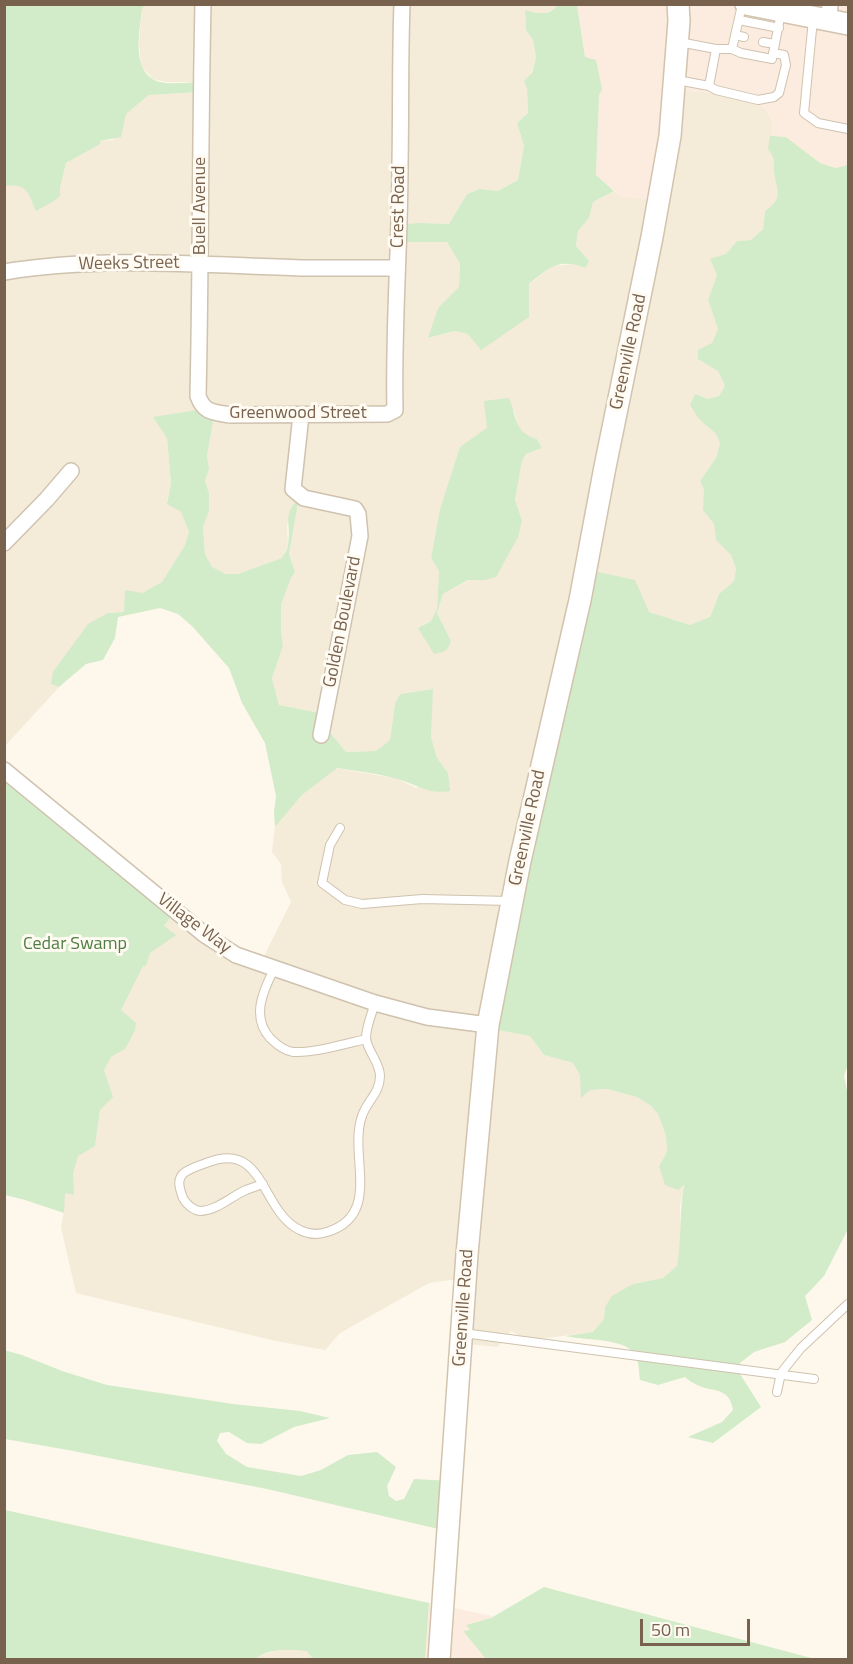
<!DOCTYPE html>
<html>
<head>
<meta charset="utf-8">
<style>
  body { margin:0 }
  #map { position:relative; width:853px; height:1664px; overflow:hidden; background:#fdf8eb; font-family:"Titillium Web",sans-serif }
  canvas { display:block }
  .frame { position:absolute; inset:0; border:6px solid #78624d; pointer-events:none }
  .scale { position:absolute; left:640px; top:1619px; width:110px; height:27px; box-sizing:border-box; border:3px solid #78624d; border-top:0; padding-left:8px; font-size:18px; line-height:21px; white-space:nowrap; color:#78624d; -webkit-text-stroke:4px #fffbf2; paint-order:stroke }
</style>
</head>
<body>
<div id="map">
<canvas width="853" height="1664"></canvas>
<div class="frame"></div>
<div class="scale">50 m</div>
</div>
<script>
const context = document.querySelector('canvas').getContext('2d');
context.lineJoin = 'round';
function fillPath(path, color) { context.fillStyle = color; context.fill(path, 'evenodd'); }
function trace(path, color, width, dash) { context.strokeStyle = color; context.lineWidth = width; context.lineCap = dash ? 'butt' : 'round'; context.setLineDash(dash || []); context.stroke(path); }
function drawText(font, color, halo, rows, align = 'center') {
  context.font = font + ' "Titillium Web",sans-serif'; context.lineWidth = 6; context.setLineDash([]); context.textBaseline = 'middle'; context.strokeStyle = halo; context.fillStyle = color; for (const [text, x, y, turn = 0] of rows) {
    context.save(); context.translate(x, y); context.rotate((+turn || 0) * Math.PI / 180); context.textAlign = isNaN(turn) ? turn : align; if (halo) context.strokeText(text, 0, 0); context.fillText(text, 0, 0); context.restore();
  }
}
fillPath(new Path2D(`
  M145,5H558L555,9L538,15L525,11L526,30L533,40L536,57L527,88L528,113L517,123L524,146L518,180L498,191L480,189L467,194L449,224L420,223L398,242H447L460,264L459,288L438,308L429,338L454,331L468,334L552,266L573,264L586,268L589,261L576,246L578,231L589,218L593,202L614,191L622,197L676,96L684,91L717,93L759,103L767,111L773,123L772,137L774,171L779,192L774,205L765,211L763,229L751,240L737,241L726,254L708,300L718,329L712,343L718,371L725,386L719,396L708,399L695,394L699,419L716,434L720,443L716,458L700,481L704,489V510L714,524L716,540L731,555L736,569L734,581L719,594L710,617L690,625L649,612L497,1030L530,1036L544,1055L573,1063L590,1090L607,1089L637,1097L651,1106L658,1114L666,1136L667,1152L659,1166L684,1183L680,1207L681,1246L677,1266L663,1278L633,1284L605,1307L604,1319L593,1332L539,1339L520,1336L511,1331L498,1347L465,1344V1281L450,1280L429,1283L340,1333L325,1350L276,1341L76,1293L61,1227L64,1211V1163L95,1146L100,1110L109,1090L104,1070L112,1056L114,1005L151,942L173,914L260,964L291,902L282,882L281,864L272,852L275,827L302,795L336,768L398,779L416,788L448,773L437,758L431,737L432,689L400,694L395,705L390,740L376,751L346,752L323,724L320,713L279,705L272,678L283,646L281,632V605L291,578L295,572L289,554L299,499L287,525L288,545L282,558L238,574H226L212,567L205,554L203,526L209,511V493L205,481L209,469L207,456L215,410L167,438L171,483L167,503L181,512L189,532L185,545L162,582L142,593L124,612L108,613L51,684L59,687L5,746V186L17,184L27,190L37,210L54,201L60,188L66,163L99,144V141L113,140L126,114L149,95L200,92V82H166L153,79L141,66L139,42L142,9ZM514,410L519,430L527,436L537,439L542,448L526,454L522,461L515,500L522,520L485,580H469L443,594L437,613L451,641L422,625L431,621L437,609L439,571L431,558L440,509L460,448Z
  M283,1649L307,1650L313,1659L253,1660L258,1656Z`), '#f4ebd9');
fillPath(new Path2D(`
  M577,5H848V165L836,168L820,163L786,137H772L773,123L767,111L759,103L717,93L684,91L676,96L656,201L622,197L596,175L599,96L602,89L585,57Z
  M429,1603L492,1616L491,1618L466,1625L471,1631L464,1632L486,1659L424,1660Z`), '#fcecdf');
fillPath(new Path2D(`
  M4,5H145L142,9C140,30 131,67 154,80C166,86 187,82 200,82V92L149,95L126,114L121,137L100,141V144L66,163L60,188V196L54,201L36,211C28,192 27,183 5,186Z
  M558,5H577L585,57L596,60L602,89L599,96L596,175L614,191L593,202L589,218L578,231L576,246L589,261L586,268C558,258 550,267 529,284V317L481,350L468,334L454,331L428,338L438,308L459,287L460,264L447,242H398V225L420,223L449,224L467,194L480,189L498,191L518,180L524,146L517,123L528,113L527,88L524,81L532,73L536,57L533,40L526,30L525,10C537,14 550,16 558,5Z
  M770,136L786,137L820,163L836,168L848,165V1064L844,1076L848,1096V1229L824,1276L805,1296L812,1320L785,1342L754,1352L740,1363V1374L761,1407L713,1443L688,1437L722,1422L733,1410C729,1386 714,1393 697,1385C693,1383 688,1380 685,1377L658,1385L640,1380C639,1373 639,1362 636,1356C627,1337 583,1341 566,1336L593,1332L604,1319L605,1307L612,1296L633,1284L663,1278L677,1266C682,1239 679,1212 684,1185L678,1190L665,1185L659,1166L667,1152L666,1136L658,1114L651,1106L637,1097L607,1089L590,1090L581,1098L580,1075L573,1063L544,1055L530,1036L497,1030L589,570L635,580L649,612L690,625L710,617L719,594L734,581L736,569L731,555L716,540L714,524L703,510L704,489L700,481L716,458L720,443L716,434L699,419L690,405L695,394L708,399L719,396L725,386L718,371L698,359V350L712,343L718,329L708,300L717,275L710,259L726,254L737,241L751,240L763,229L765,211C784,198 777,191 774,172C773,160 776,159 768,149Z
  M509,398C517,417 514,433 537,439L542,448L526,454L522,461L515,500L522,520L518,537L496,577L485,580H468L443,594L437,613L451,641C448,651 444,652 434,654L418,628L431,621L437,609L439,571L431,558L440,509L460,447L487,428L484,401Z
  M210,408L215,410L207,456L209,469L205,481L209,493V511L203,527L205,554L212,567L226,574H238L282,558C284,554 288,549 288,544C292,523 281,517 299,498L289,554L295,572L291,578L281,605V632L283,646L272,678L279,705L320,713L323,724L346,752L376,751L390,740L395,704L400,694L433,689L431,737L437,758L448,773L450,791C427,795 417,784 397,779C377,773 356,771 337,768L302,795L275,827L274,812L276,796L265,743L242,703L229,668L193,627L178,614L160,608L118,617L115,638L103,660L86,664L59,687L51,684L53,672L88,624L108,613L124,612L125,590L142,593L162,582L185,545L189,532L181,512L167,504L171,483L167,438L153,417Z
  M4,775L173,914L164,926L176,935L150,953L146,966H143L121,1010L136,1023L135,1030L125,1049L112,1056L104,1070L113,1097L100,1110L95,1146L78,1156L73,1173L74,1195L65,1193L64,1213L25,1200L5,1195Z
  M4,1350L22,1355L62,1371L107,1385L233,1404L300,1411L330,1418L294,1427L261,1444L247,1443L229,1432L220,1433L217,1441L226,1454L247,1467L301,1476L321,1470L348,1455L377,1452L396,1467L387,1486L389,1496L396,1501L404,1499L414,1479L451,1481L447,1531L267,1489L68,1450L5,1439Z
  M5,1510L429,1603L425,1659H313L307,1651C288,1649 269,1648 253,1660L188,1658L186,1660L5,1659Z
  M544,1587L815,1659H486L463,1631L470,1630L466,1625L491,1618Z`), '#d2ebc8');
const lane = new Path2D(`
  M813,19L804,113L818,123L848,129
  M739,20L779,28
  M735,35L744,37
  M679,42L716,49
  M763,42L775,44
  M732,49L741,53L772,59L781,13
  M677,80L709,86L716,49H732L742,5
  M709,86L716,90L758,100L774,97L779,93L786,65L784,55L773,53
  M340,828L330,845L322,883L345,900L362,904L422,899L511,901
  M274,969C263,991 251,1017 270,1038C276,1044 284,1051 293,1052C315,1053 345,1044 366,1039
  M263,1184C257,1186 251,1188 246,1190C232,1196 216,1211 200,1211C193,1210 186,1204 183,1198C180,1190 176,1179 184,1173C190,1168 201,1165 209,1162C265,1141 261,1212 300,1230C308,1234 318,1235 327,1232C383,1215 348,1155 362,1116C367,1101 380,1093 380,1076C380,1062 367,1051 366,1038C366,1027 372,1013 375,1003
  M463,1333L814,1379
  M777,1392L781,1373L801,1348L848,1304`);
const street = new Path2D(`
  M203,4C200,135 201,265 198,396C204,413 213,412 230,415L387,414L395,410C393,328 400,246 400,164C401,111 400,58 402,4
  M829,21L830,4
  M4,272C102,256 203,265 301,268C333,268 365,268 397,268
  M301,415L293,489L304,498L355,509L358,514L360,536L321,735
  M4,543L47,499L71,471
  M4,770L205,935L236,955L375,1003L427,1017L488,1025`);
const secondary = new Path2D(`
  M746,4L848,24
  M439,1660L467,1254L488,1025L520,861L580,600L605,467L652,237L670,136L679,21L678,4`);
trace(lane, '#cfc2af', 10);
trace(street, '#cfc2af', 18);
trace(secondary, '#d2c3ae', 24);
trace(lane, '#fff', 8);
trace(street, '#fff', 15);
trace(secondary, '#fff', 21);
drawText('18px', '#78624d', '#fffbf2', [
  ["Buell Avenue",201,206,-90],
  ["Crest Road",399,207,-89],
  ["Weeks Street",129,264,-1],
  ["Greenville Road",629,352,-78],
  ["Greenwood Street",298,414],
  ["Golden Boulevard",343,622,-79],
  ["Greenville Road",528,828,-78],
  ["Village Way",194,924,37],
  ["Greenville Road",464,1308,-86]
]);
drawText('18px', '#4e7e45', '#fffbf2', [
  ["Cedar Swamp",75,945]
]);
</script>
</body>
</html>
